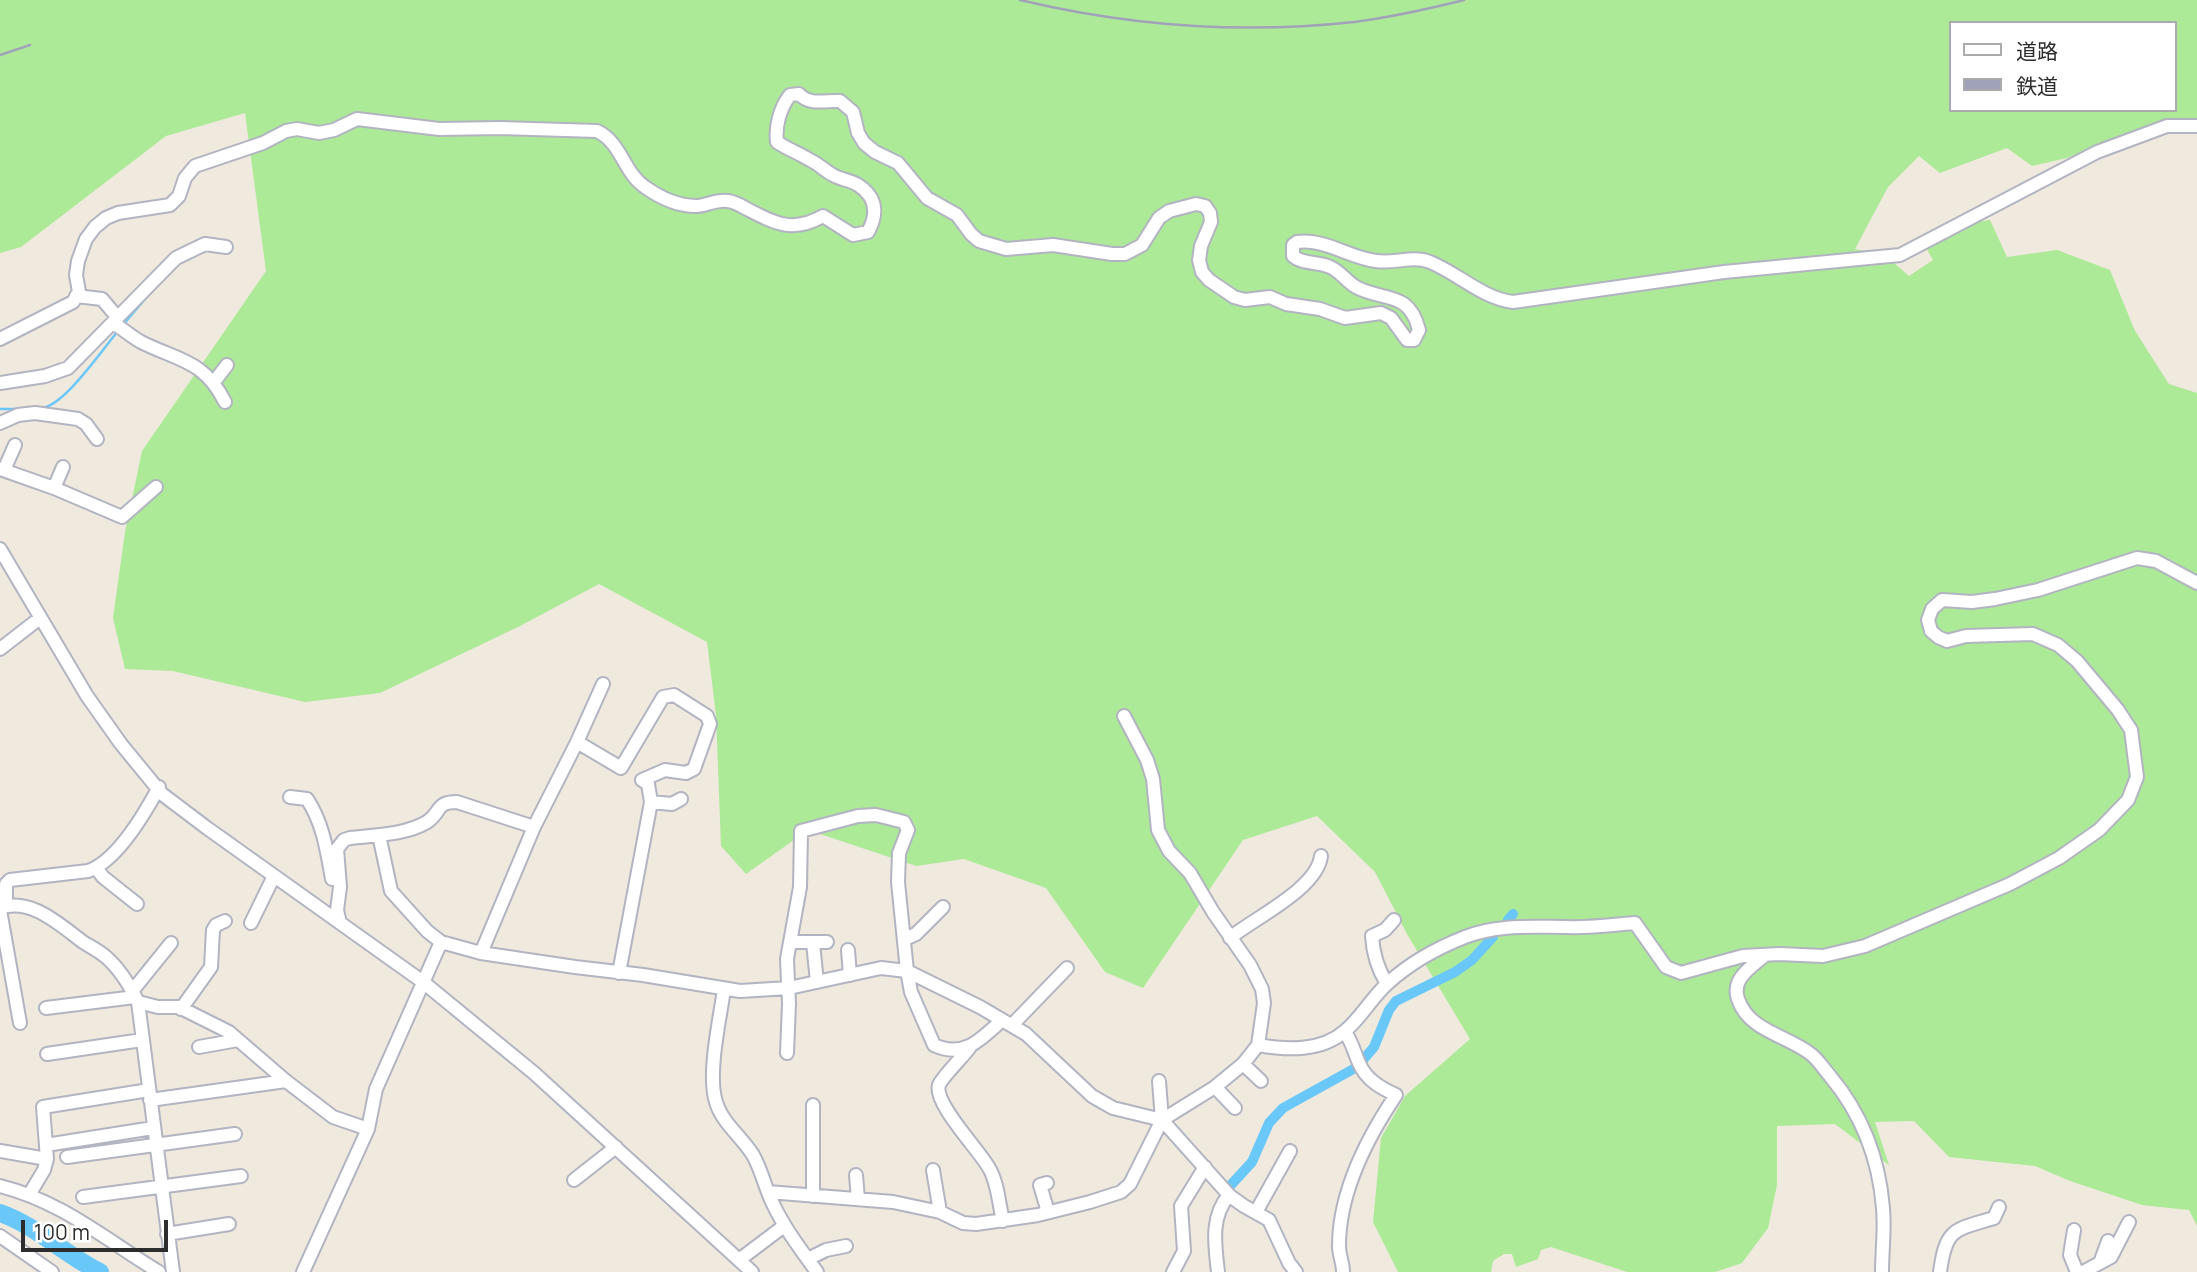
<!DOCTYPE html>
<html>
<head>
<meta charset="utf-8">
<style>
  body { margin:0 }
  #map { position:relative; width:2197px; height:1272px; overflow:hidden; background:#efe9de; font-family:Manrope,"Noto Sans JP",sans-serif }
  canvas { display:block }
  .legend { position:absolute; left:1949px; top:21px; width:228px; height:91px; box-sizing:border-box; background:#fff; border:2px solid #ababab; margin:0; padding:9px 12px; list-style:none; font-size:21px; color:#2d2d2d }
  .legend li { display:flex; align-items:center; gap:14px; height:35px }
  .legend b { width:35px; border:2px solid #ababab }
  .scale { position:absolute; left:21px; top:1220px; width:147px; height:32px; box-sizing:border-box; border:4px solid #2d2d2d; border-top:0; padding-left:9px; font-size:21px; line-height:24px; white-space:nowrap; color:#2d2d2d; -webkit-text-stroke:5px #fff; paint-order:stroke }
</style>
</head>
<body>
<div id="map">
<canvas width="2197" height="1272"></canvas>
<ul class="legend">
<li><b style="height:9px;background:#fff"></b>道路</li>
<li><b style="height:9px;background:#a0a2b9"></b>鉄道</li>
</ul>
<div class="scale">100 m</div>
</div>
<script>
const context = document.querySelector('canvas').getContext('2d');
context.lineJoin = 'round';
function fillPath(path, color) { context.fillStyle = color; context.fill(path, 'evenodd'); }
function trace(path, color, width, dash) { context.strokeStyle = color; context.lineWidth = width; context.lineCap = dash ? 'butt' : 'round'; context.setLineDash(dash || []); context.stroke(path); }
fillPath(new Path2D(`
  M0,0H2197V120L2170,122L2067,158L2032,166L2007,148L1940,173L1919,156L1888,187L1855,249L1885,255L1909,276L1933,260L1926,248L1977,222L1990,220L2007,257L2057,250L2110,270L2135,331L2169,384L2197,393V1226L2189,1210L2142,1205L2070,1181L2035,1166L1949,1157L1914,1121L1875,1122L1889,1165L1835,1124L1777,1126V1185L1768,1228L1742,1263L1715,1272H1627L1551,1247L1541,1250L1538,1259L1516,1267L1512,1254H1504L1493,1261L1491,1272H1398L1373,1222L1381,1138L1405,1096L1470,1039L1407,934L1375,872L1317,816L1243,840L1143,988L1105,972L1046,888L964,859L916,866L808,830L746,874L721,846L716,715L707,642L599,584L520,626L380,693L305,702L173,671L125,669L113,618L125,532L142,451L266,271L245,113L166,136L21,247L0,253ZM1950,23H2174V110H1950Z`), '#adea97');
trace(new Path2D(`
  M123,325L150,293
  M41,408C64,407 103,348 119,330
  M0,409H21`), '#6ac8f9', 2.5);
trace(new Path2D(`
  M1508,920L1513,914
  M1362,1061L1374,1047L1389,1010L1396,1001L1455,972L1472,960L1493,937
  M1229,1187L1252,1162L1269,1123L1283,1108L1357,1067`), '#6ac8f9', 10);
trace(new Path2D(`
  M0,1213C37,1226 65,1255 100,1272`), '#6ac8f9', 18);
const minor = new Path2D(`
  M76,296L102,299L118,318
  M113,323C123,329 132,337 141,342C179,361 204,360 225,402
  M0,339L73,302L79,292L76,275L78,261L86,239L95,227L106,218L118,213L170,205L179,196L185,178L195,166L263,143L286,131L297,129L319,133L334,130L357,119L439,129L500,128L597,131C621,142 624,173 645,187C659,197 678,206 696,206C706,206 716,199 728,201C734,202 742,206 747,209C776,224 793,233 823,216L853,235L868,232C878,214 877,197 858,185C851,180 841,180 833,175C825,171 819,164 810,160C799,153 787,149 777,142C775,126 780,108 790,95L799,94C810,106 825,100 840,101L853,112L858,133L864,143L875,152L898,163L927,198L957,215L971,234L979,241L1006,249L1053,245L1112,254H1125L1142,245L1159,218L1169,211L1196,204L1205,206L1210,213L1211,222L1201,246L1199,260L1202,272L1209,280L1234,297L1245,300L1270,297L1286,304L1320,309L1345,318L1381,313L1391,318L1407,340H1414L1419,330C1409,290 1384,302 1356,287C1346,281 1340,271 1330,267C1319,261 1303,265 1293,256V245L1297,242C1324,238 1350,258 1376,261C1395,264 1412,255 1430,262C1459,274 1482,298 1513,302L1724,272L1900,255L2097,152L2167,126H2197
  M214,382L227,365
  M0,383L45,376L68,368L176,258L205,244L226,247
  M0,423L18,415L35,413L78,419L86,424L97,439
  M0,469L54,488L122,517L156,487
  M4,470L15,445
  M54,488L63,467
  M0,549L87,696L121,744L162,794L207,828L423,982L534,1073L752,1272
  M0,649L40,618
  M1124,716L1147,760L1153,779L1158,830L1169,851L1190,873L1213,912L1250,965L1262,989L1264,1003L1258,1045L1243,1064L1215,1087L1162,1120
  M577,742L621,768L663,697L674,695L707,716L710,724L694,769L686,773L665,770L642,780L648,784L651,802L619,973
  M290,797L307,799C323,823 327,851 332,879
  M651,802L672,804L681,799
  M379,835L391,891L427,931L441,942
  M96,868L103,877L137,904
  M6,906V884L10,880L88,871C117,861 145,813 159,787
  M0,908C31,897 60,925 83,942C91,947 99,951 106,957C120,969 130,986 138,1002L158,1007H179L229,1032L286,1081L333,1117L368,1129
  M0,910L20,1023
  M251,923L274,876
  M340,923L337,910L340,887L337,849L344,840L350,838C375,835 405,835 427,822C442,812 435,802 457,802L534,827
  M1230,938C1254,918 1317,889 1321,856
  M905,939L916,934L943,907
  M790,942H827
  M813,943L817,982
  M848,950L850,975
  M481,953L534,827L577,742L603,684
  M1764,956C1751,967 1731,979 1738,999C1749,1032 1788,1035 1812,1055C1819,1061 1824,1069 1830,1076C1861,1113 1879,1159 1883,1208C1885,1229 1882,1251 1882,1272
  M1387,984C1377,968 1373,954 1372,936L1385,930L1394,920
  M724,989C720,1019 707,1074 716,1102C722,1123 742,1137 753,1155C762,1171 765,1188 773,1204C785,1229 801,1250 817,1272
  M133,990L171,943
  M138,1002L173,1272
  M46,1008L135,997
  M181,1009L211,967L213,930L216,925L225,921
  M1012,1025L1067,968
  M1258,1045C1287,1050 1321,1052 1345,1031C1361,1018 1372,997 1388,983C1410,963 1437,948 1465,937C1497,924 1533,927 1566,927C1589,928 1612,925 1635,923L1666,967L1681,973L1743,956L1779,954L1823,956L1865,946L2010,884L2059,858L2099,830L2128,800L2137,777L2131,730L2118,710L2077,661L2058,645L2033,634L1966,636L1947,641L1938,637L1931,631L1928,620L1932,609L1942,600L1972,602L1995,599L2038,590L2137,558L2156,561L2197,583
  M199,1047L238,1040
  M970,1047C963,1057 942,1077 939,1085C933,1103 980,1151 989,1168C998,1183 999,1205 1003,1221
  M787,1053L789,1004L787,959L800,887L801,831L858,816L876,815L904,822L908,830L899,853L898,882L907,971L911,992L934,1045C964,1059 981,1039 1002,1020
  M47,1054L142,1040
  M1243,1064L1261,1081
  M1215,1087L1235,1108
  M150,1100L286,1081
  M46,1145L153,1128
  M0,1151L47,1159
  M67,1157L235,1134
  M933,1170L940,1212
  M856,1175L858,1199
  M574,1180L616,1147
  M1047,1183L1040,1185L1048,1212
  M0,1186C61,1201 106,1240 159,1272
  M768,1192L893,1202L940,1212L963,1223L976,1224L1038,1215L1090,1202L1121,1192L1130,1184L1162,1120L1159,1081
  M29,1195L44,1170L47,1159L43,1107L149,1090
  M813,1196V1105
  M83,1197L241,1176
  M1256,1212L1290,1151
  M2074,1230L2070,1255L2077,1272
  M167,1234L229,1224
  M0,1236L52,1272
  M808,1259L826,1250L846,1246
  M739,1260L784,1226
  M2100,1263L2108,1241
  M303,1272L368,1129L376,1089L441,942L481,953L575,967L643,975L740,991L789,988L881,968L907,971L980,1007L1026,1034L1092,1096L1113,1108L1162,1120L1230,1196L1244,1206L1269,1220L1289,1263L1296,1272
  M1173,1272L1184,1251L1181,1206L1205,1167
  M1218,1272C1215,1245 1210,1217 1229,1195
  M1343,1272C1343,1263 1339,1255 1339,1246C1339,1192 1367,1138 1396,1095C1381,1088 1366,1080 1359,1063C1354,1052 1352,1042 1345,1032
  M1940,1272C1946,1227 1955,1230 1994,1218L1999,1207
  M2083,1272L2111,1257L2129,1222`);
trace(minor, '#b2b4c1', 16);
trace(minor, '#fff', 12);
trace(new Path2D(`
  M1020,0C1129,26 1243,34 1354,22C1392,17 1428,9 1464,0
  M0,55L30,45`), '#a0a2b9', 2.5);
</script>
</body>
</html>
